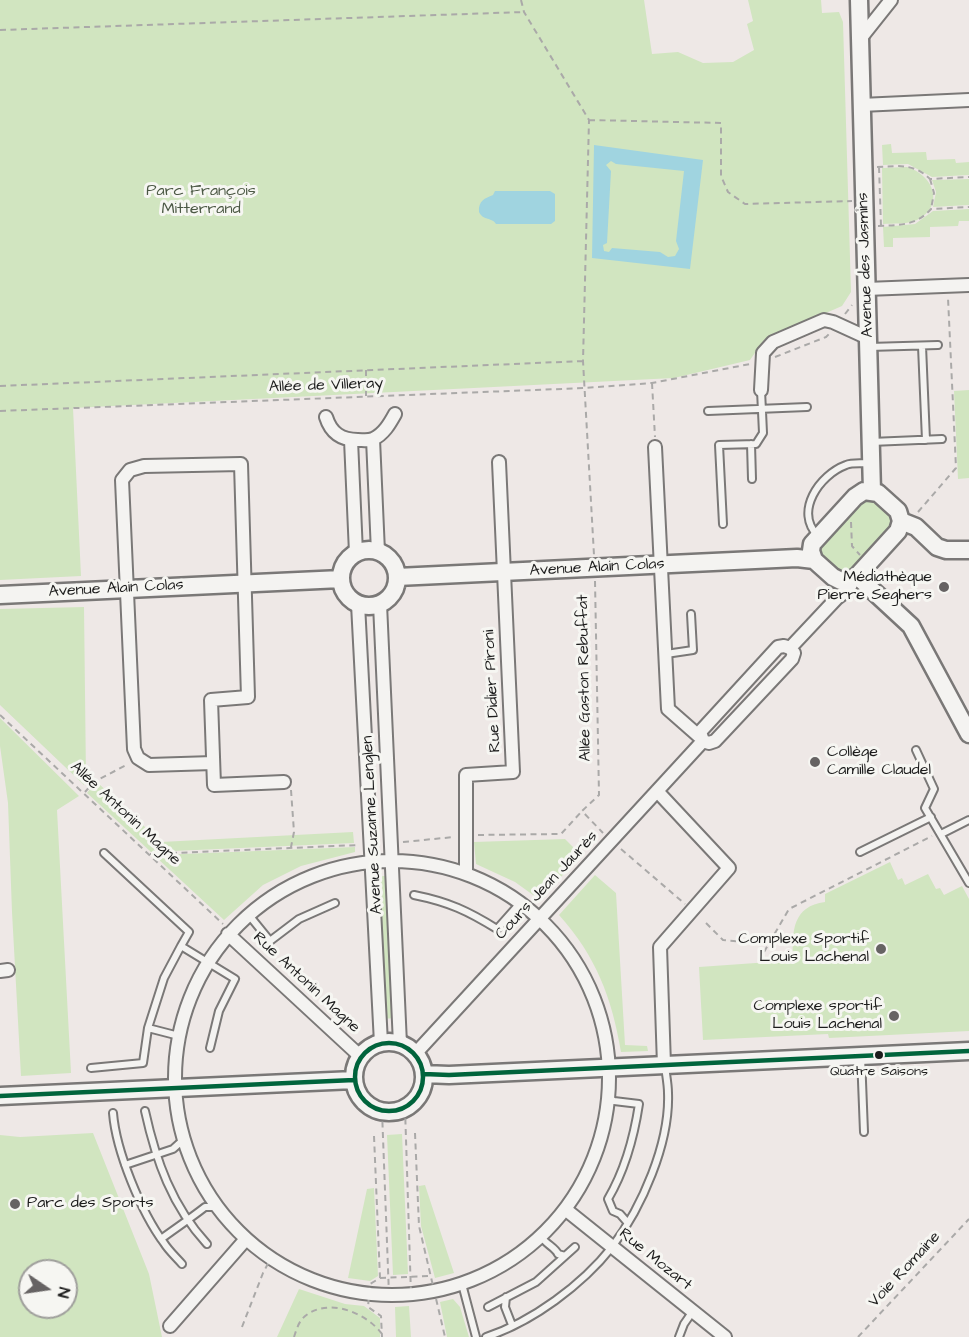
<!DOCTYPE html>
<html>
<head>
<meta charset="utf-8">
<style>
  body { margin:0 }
  #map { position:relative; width:969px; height:1337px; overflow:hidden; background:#eee8e6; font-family:"Architects Daughter",sans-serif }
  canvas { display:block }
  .north { position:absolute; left:18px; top:1259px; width:60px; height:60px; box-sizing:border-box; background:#f6f6f2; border:2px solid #9f9f9c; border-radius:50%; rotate:103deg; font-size:16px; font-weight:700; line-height:24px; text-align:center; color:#1c1c1c }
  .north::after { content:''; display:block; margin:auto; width:21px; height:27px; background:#666363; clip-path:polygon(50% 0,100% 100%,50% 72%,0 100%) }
</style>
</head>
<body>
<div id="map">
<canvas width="969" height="1337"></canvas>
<div class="north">N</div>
</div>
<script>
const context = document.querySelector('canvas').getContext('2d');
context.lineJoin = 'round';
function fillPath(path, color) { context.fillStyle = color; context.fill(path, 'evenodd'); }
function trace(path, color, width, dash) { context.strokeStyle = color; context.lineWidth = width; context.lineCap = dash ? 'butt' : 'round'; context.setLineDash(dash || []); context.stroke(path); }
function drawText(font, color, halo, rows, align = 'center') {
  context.font = font + ' "Architects Daughter",sans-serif'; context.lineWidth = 6; context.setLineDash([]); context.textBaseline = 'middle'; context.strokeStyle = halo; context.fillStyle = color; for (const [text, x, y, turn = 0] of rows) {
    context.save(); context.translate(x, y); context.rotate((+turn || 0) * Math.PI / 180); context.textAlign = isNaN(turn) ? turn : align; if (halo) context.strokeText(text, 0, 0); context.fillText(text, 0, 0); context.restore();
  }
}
fillPath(new Path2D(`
  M0,0H644L652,54L678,52L703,63L733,62L754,50L747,24L753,21L748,0H821L822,13L839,12L843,22L851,292L842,306L764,340L750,360L674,378L73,408L81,576L0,580Z
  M891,144L892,153L926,152L927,160L955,159L956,163L969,162V175L932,177L908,164L883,165L882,145Z
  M907,167C934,175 945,206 917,220C906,225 894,223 883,224L882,168Z
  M969,179V205L933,207L936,192L932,180Z
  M969,209V221H959L958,226L930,227V237L893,238V247H884L883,227L915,224L933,211Z
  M969,390V478L958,479L954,391Z
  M873,496L894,516L891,526L844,575L820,560L818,547L859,501Z
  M84,607L86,778L84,785L0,705V609Z
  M0,718L79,796L57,810L71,1073L21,1076L12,912L8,803L0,746Z
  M98,783L161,842L353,832L354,843L151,852L87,793L94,784Z
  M565,839L581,855L540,900L515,882L476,864L474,842Z
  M355,847V852L301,866L263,885L224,920L157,858L158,855Z
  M890,862L898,880L902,878L905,885L928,874L936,889L940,888L944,895L962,886L969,899V1031L829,1038L828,1034L703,1040L699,967L770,962V958L793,957C792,931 793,906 825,902V894Z
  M595,875L616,893L625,1045L647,1046L648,1051L621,1052C612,998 596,956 559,915Z
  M375,876H389L395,1018L382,1019Z
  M93,1133L149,1274L162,1337H0V1135L20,1137ZM30,1271H66V1307H30Z
  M402,1134L408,1274L393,1275L387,1135Z
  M425,1185L454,1273L435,1278L421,1226L419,1186Z
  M374,1188L378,1276L370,1281L348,1278L367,1189Z
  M299,1289L345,1304L364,1306L380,1318V1337H277Z
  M453,1299L460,1307L469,1337H447L440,1302Z
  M409,1306L411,1337H396L395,1307Z`), '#d1e5c0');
fillPath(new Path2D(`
  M594,145L703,160L690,269L592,258ZM611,161L616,164L684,171L676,241L679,249L675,256L668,257L660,252L612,248L609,252L604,251L603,245L607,243L611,171L606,165Z
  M495,191H550L555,194V221L551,224H496C492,217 483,221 479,212C478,201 485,198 493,195Z`), '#a0d4e0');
const lane = new Path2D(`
  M922,346L926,440
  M869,347L938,345
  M708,411L807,407
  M871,442L942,439
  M751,444L752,479
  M723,524L719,445L756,444L763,433L761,390
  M818,536C794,512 819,475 846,465C853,462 863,464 870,463
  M666,654L693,650L691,614
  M916,750L934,789L925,808L969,883
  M941,834L969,820
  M860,852L931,817
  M104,853L189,932L181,946
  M414,895C449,902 468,911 497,929L521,902
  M248,914L270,941L299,919L335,903
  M179,1036L148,1028L164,978L181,946L235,979L219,1011L210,1048
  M861,1056L864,1132
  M91,1068L143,1063L148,1028
  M608,1098L614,1101L639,1104C634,1137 625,1170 608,1199L613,1211L620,1214L627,1222
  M145,1111C156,1161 172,1206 207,1244
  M113,1113C116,1151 141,1212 164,1243C169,1251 176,1257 182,1264
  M125,1165L173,1149L183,1140
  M541,1236C545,1244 555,1247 558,1254L565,1256
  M161,1239C176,1228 191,1218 205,1207H217
  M462,1284L476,1337
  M506,1297L505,1307L512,1325
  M488,1307L536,1282L575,1247
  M486,1337C532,1322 582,1285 612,1247C642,1207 670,1143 668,1093C668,1084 666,1075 665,1066
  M679,1337L684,1324L693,1311`);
const street = new Path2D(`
  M860,39L891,0
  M861,105L969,100
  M866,289L969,285
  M761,390L763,353L773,342L824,320L833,322L868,338
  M326,417C331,433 341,440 358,440C363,440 368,441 373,439C384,434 390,423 395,414
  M373,439L378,552
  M351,440L356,553
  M655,447L668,709L701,738
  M358,604L381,1043
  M380,604L400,1044
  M784,646L790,648L794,653L792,659L715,741L709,743L703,741L700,732L778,647Z
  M790,648L837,598L849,589L853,579
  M213,763L149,765L138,758L134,749L122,480L130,470L144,466L241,464L248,697L211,700L214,785L284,782
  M657,791L729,868L660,947L664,1065
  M175 1078a217 217 0 1 1 434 0a217 217 0 1 1-434 0Z
  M466,872V775L513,772L499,462
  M228,934L361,1057
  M0,971L8,970
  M415,1054L703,741
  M565,1209L725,1337
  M170,1326L246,1239`);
const secondary = new Path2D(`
  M859,0L872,491
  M864,491L878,493L898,511L901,521L898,531L857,576L849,582L841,581L833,577L814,560L811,551L812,544L855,497Z
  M901,521L916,527L937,547L946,550H969
  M341 578a28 28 0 1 1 56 0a28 28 0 1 1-56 0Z
  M857,576L911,626L969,734
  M397,577L797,558L814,560
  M0,595L341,579
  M354 1077a35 35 0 1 1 70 0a35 35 0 1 1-70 0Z
  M424,1074L449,1075L969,1051
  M0,1096L354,1080`);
trace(lane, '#7a7877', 10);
trace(street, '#7a7877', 16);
trace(secondary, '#7a7877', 21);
trace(new Path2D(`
  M521,0L524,12L589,120L583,361L594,555
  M0,30L524,12
  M589,120L721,123V176L728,192L745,204L852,201
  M877,167C898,166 914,163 930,179L969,177
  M879,167L881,226
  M930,179L934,193L931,209
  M878,226C899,225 916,226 931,209L969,207
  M845,314L852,305
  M775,357L826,337L830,333
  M366,370V396
  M652,383L655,437
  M0,386L583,361
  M0,411L585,388L652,383L750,364
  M918,512L956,468L948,298
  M851,522L852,546L860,555
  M595,581L599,795L582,811L603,833
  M0,715L223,924
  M291,790L294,832L291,847
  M85,792L94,782L128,764
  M478,835L561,834L582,811
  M403,842L454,837
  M621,849L685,904
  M150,854L359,845
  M706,923L723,940L769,944
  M764,952L789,909L932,836
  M405,1108L411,1294
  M382,1111L389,1295
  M415,1133L419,1226L445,1337
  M374,1136L380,1278L370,1284L368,1307L381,1316L382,1337
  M380,1278L431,1276
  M242,1327L263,1273L271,1258
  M294,1337C296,1331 298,1324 302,1319C324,1296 365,1311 382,1334
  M858,1337L969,1219`), '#aaa9a8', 2, [6, 4.5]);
trace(lane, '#f4f3f1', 6);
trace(street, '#f4f3f1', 12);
trace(secondary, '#f4f3f1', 16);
trace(new Path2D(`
  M355 1077a34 34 0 1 1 68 0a34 34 0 1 1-68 0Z
  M424,1074L449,1075L969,1051
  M0,1096L354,1080`), '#00643c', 4.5);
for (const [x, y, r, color] of [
  [944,587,6,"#666363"],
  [815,762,6,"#666363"],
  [881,949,6,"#666363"],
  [894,1016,6,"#666363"],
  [879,1055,5,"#1c1c1c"],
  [15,1204,6,"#666363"]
]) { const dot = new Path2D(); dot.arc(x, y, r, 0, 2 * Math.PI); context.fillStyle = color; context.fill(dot); trace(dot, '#f6f6f2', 2); }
drawText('14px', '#1c1c1c', '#f6f6f2', [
  ["Quatre Saisons",879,1072]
]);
drawText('16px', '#4b5844', '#f6f6f2', [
  ["Parc François",201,192],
  ["Mitterrand",201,210]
]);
drawText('16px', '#1c1c1c', '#f6f6f2', [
  ["Avenue des Jasmins",866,265,-92],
  ["Allée de Villeray",326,386,-2],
  ["Avenue Alain Colas",597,568,-3],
  ["Avenue Alain Colas",116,589,-3],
  ["Allée Gaston Rebuffat",585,678,-91],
  ["Rue Didier Pironi",493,691,-93],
  ["Allée Antonin Magne",125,814,43],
  ["Avenue Suzanne Lenglen",373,825,-93],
  ["Cours Jean Jaurès",547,886,-47],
  ["Rue Antonin Magne",306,983,43],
  ["Rue Mozart",655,1260,39],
  ["Voie Romaine",905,1270,-47]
]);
drawText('16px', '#1c1c1c', '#f6f6f2', [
  ["Médiathèque",932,578],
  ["Pierre Seghers",932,596],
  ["Collège",827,753,"left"],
  ["Camille Claudel",827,771,"left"],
  ["Complexe Sportif",869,940],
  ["Louis Lachenal",869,958],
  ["Complexe sportif",882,1007],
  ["Louis Lachenal",882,1025],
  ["Parc des Sports",27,1204,"left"]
], 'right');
</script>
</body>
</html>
